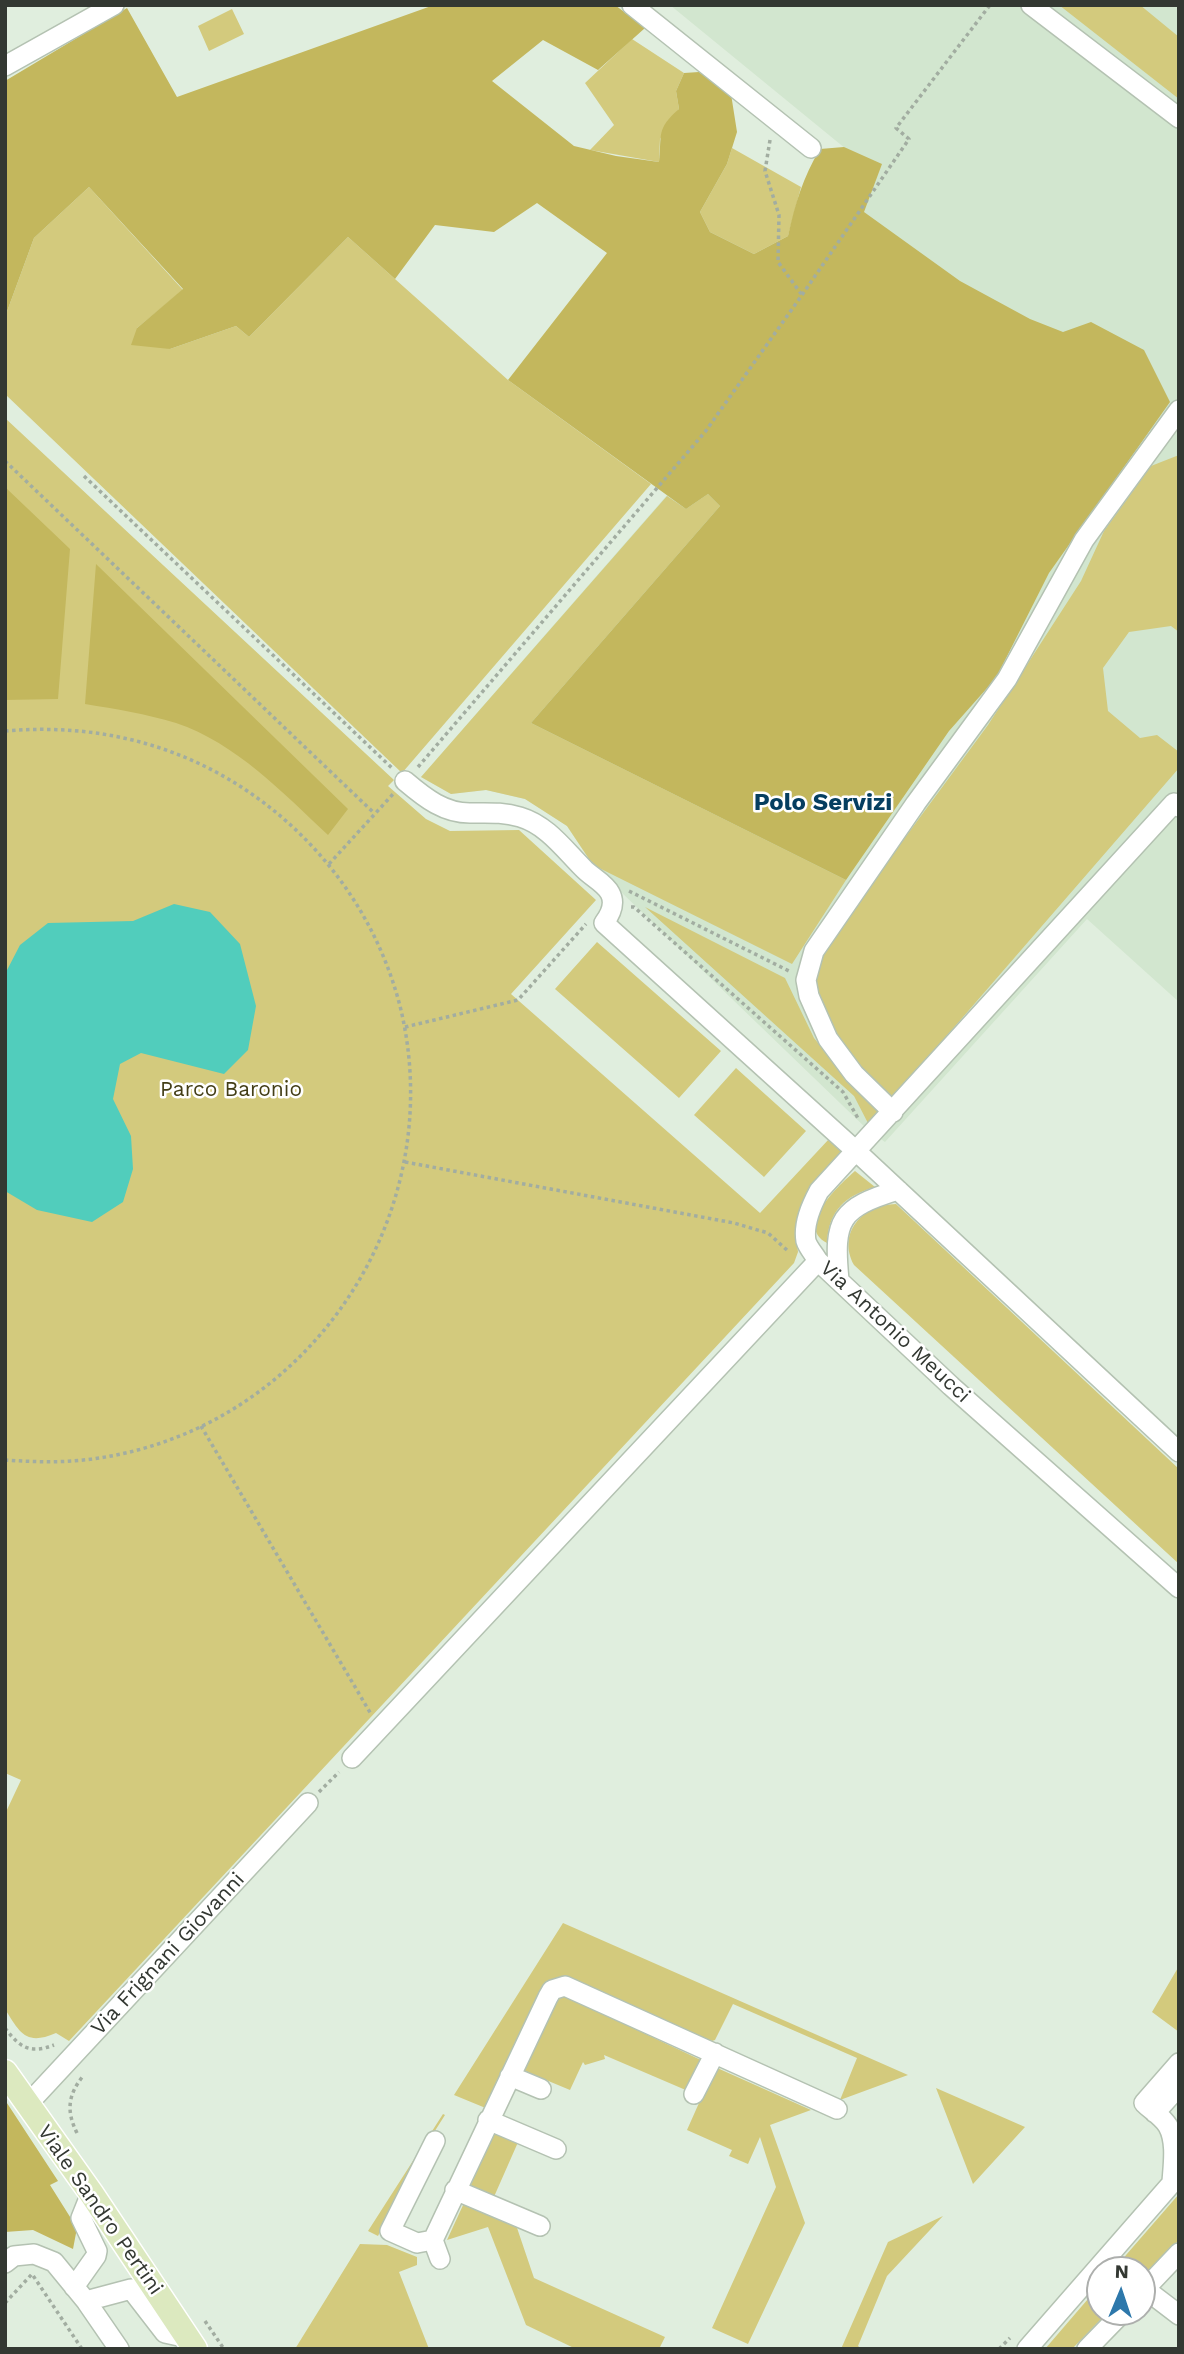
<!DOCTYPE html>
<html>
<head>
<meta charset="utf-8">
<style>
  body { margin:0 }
  #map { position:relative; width:1184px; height:2354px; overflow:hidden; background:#e0eede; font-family:"Work Sans",sans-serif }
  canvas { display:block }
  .frame { position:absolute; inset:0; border:7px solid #333832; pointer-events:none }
  .north { position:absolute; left:1086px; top:2256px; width:70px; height:70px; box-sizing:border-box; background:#fff; border:2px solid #adafad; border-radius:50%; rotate:2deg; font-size:19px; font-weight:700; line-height:28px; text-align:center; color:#333832 }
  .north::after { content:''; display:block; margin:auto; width:24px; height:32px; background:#2d78ab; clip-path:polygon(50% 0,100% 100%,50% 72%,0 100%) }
</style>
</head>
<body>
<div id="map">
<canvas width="1184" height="2354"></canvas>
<div class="frame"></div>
<div class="north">N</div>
</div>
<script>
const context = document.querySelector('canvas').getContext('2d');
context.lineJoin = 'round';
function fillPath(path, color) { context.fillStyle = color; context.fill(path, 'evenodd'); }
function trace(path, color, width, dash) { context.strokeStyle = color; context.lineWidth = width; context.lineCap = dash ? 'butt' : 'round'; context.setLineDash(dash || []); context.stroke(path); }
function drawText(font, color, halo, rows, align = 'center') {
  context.font = font + ' "Work Sans",sans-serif'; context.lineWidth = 5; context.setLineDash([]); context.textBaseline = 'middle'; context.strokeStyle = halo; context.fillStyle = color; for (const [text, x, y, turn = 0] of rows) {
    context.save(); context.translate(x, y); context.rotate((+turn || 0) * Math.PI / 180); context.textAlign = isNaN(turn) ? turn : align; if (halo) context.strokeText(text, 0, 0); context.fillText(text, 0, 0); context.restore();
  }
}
fillPath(new Path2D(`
  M670,5H1179V1002L1087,919L885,1142L868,1130L593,865L567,826L525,799L486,790L451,794L421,777L832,306L857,158Z`), '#d2e6cf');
fillPath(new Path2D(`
  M1059,5H1140L1179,37V99Z
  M232,9L244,34L209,51L198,26Z
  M632,39L684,73L676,91L679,109L660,139L659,162L590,150L614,125L585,83Z
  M732,148L801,187L788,236L754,254L710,232L700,212L727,164Z
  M89,187L183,290L137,328L170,349L236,326L249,337L348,237L508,380L651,484L402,773L6,395L5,317L34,238Z
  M5,418L394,780L388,786L426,819L450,831L519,830L596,900L511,994L760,1213L829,1139L843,1153L803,1208L795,1226L798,1252L794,1263L69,2041L56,2033C26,2046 20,2033 5,2009V1814L21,1780L5,1773Z
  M1179,455V632L1171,626L1129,632L1103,668L1108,711L1140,738L1157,735L1179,752V768L891,1100L854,1062L840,1040L820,997L816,984L818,963L828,942L988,725L1081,581L1104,531L1151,466Z
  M708,494L720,506L531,723L846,880L792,964L593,865L567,826L525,799L486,790L451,794L421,777L667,496L686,509Z
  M645,907L785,978L814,1038L840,1070L884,1110L870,1127L854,1096Z
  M597,942L721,1051L679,1098L555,989Z
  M736,1068L806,1131L764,1177L694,1115Z
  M855,1171L875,1187C845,1196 829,1210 827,1243C794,1226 840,1184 855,1171Z
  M896,1204L1179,1469V1564L854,1265C837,1233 862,1205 896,1204Z
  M563,1923L908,2075L840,2100L857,2058L733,2004L715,2040L712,2041L568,1980L488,2109L454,2095Z
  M1179,1966V2032L1152,2012Z
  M561,1994L703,2061L688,2091L604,2055L605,2059L585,2065L583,2062L570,2090L546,2080L543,2085L520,2075L556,1997Z
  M715,2067L811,2110L770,2125L805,2223L748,2344L712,2328L776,2187L760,2137L748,2164L729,2156L732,2150L687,2130Z
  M936,2088L1025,2127L973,2184Z
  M443,2114L445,2115L412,2167L378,2236L368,2231Z
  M494,2131L519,2140L493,2199L470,2187Z
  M1179,2194V2240L1142,2278V2270H1113Z
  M464,2203L514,2219L534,2278L665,2337L659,2349H576L526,2325L488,2227L447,2240Z
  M943,2216L887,2276L858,2346L862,2349H841L888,2242Z
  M360,2244L387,2245L417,2257V2265L399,2272L429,2349H295Z
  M1100,2285V2312H1108L1072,2349H1045Z`), '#d3ca7d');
fillPath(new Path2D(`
  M434,5H615L645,28L598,70L543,40L492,81L574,146L616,156L659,162C662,134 656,129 679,109L676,91L684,73L699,72L731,94L737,132L727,164L700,212L710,232L754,254L788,236C795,204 803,177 820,149L844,147L882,164L864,212L960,281L1030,319L1063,332L1091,322L1144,350L1170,402L1049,573L996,678L949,731L846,880L531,723L720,506L708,494L686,509L508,380L607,253L537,203L494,232L435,225L395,279L348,237L249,337L236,326L170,349L131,345L137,328L183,289L89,187L34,238L5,317V81L127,8L177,97Z
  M5,487L70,549L58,699L5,700Z
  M96,564L348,809L328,835C283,793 236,743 176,723C146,714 116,709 85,704Z
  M5,2100L58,2181L50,2185L77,2228L73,2249L33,2230L5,2232Z`), '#c3b75d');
fillPath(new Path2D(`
  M174,904L210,912L240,944L256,1006L248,1050L224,1074L141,1053L120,1064L113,1099L131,1136L133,1169L123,1202L92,1222L37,1210L5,1191V974L20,945L48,923L133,921Z`), '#51cdbc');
const minor = new Path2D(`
  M632,5L811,148
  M1031,5L1179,118
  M5,66L114,5
  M405,781C425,798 445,814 472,813C489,813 503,812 520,817C547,825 564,849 583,868C590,876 605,883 610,893C616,904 610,915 604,923L856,1151L1179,1452
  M1179,807L1174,803L819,1191C811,1206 803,1224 806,1241C808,1248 815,1255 818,1261L951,1386L1179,1588
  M893,1112L854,1074L828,1039L809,996L806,980L814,951L916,803L1007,679L1084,540L1179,410
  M839,1280C833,1219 840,1208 898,1190
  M352,1758L818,1261
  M510,2076L541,2089
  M694,2094L715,2053
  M27,2105L308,1803
  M1155,2113L1179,2086
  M488,2120L556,2149
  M435,2141L390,2231L417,2243L433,2240L548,1997L552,1990L565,1986L837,2109
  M1172,2182C1173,2166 1177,2142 1168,2126C1163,2117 1151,2110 1144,2103L1179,2063
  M455,2190L540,2226
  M433,2240L440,2259
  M5,2263L14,2256L34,2254L54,2262L86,2301L119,2349
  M74,2287L96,2256L97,2251L81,2218L91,2193
  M1145,2289L1179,2315
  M1142,2292L1179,2253
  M86,2301L131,2289L165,2333L188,2338
  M1027,2349L1179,2175
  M1087,2349L1123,2312`);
const major = new Path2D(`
  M5,2072L91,2193L195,2349`);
trace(minor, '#b4c2b2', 22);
trace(major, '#fff', 27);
trace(new Path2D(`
  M770,140L765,171L779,215L778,262L802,295
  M5,461L374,813
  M84,476L392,768
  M5,731C96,723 182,744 256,797C327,848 378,921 400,1006C452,1216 307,1431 92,1459C63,1463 34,1462 5,1460
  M418,767L705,432L802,295L909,139L896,128L990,5
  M329,864L394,793
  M629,891L791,972
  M631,907H634L843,1092L859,1120
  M405,1027L518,1000L586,924
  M405,1162L734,1223L768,1233L788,1251
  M201,1426L371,1714
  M319,1792L339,1772
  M5,2028C20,2048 30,2054 54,2045
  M77,2133C66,2111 68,2095 83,2076
  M5,2303L32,2274L82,2349
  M205,2321L224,2349
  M999,2349L1010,2338`), '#a2ada1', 3.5, [3.5, 3.5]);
trace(minor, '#fff', 19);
trace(major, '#dce9bf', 24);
drawText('21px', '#433e17', '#fff', [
  ["Parco Baronio",231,1090]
]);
drawText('21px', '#333832', '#fff', [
  ["Via Antonio Meucci",895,1332,43],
  ["Via Frignani Giovanni",168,1954,-47],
  ["Viale Sandro Pertini",100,2210,55]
]);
drawText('bold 24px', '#053e60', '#fff', [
  ["Polo Servizi",823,803]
]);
</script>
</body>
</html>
